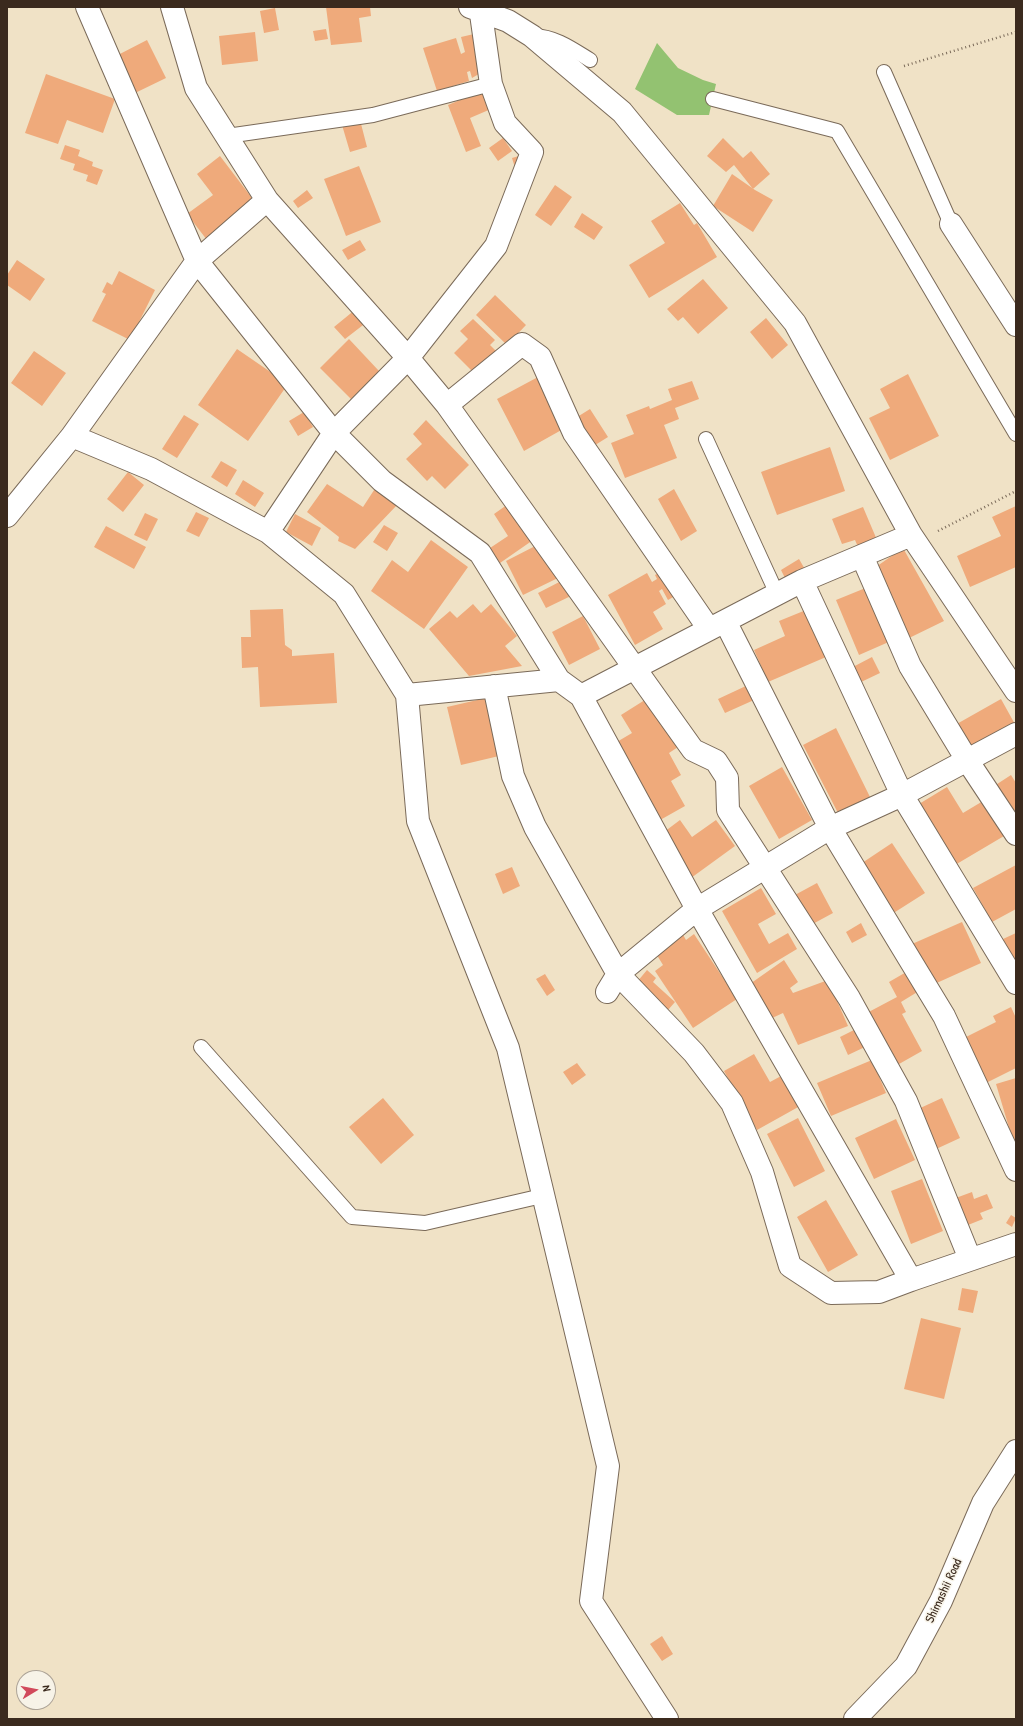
<!DOCTYPE html>
<html>
<head>
<meta charset="utf-8">
<style>
  body { margin:0 }
  #map { position:relative; width:1023px; height:1726px; overflow:hidden; background:#f0e2c6; font-family:"Patrick Hand",sans-serif }
  canvas { display:block }
  .frame { position:absolute; inset:0; border:8px solid #3b2a1e; pointer-events:none }
  .north { position:absolute; left:16px; top:1670px; width:40px; height:40px; box-sizing:border-box; background:#f7f3e8; border:1px solid #aca397; border-radius:50%; rotate:80deg; font-size:11px; font-weight:700; line-height:16px; text-align:center; color:#3b2a1e }
  .north::after { content:''; display:block; margin:auto; width:14px; height:18px; background:#d1495b; clip-path:polygon(50% 0,100% 100%,50% 72%,0 100%) }
</style>
</head>
<body>
<div id="map">
<canvas width="1023" height="1726"></canvas>
<div class="frame"></div>
<div class="north">N</div>
</div>
<script>
const context = document.querySelector('canvas').getContext('2d');
context.lineJoin = 'round';
function fillPath(path, color) { context.fillStyle = color; context.fill(path, 'evenodd'); }
function trace(path, color, width, dash) { context.strokeStyle = color; context.lineWidth = width; context.lineCap = dash ? 'butt' : 'round'; context.setLineDash(dash || []); context.stroke(path); }
function drawText(font, color, halo, rows, align = 'center') {
  context.font = font + ' "Patrick Hand",sans-serif'; context.lineWidth = 3; context.setLineDash([]); context.textBaseline = 'middle'; context.strokeStyle = halo; context.fillStyle = color; for (const [text, x, y, turn = 0] of rows) {
    context.save(); context.translate(x, y); context.rotate((+turn || 0) * Math.PI / 180); context.textAlign = isNaN(turn) ? turn : align; if (halo) context.strokeText(text, 0, 0); context.fillText(text, 0, 0); context.restore();
  }
}
fillPath(new Path2D(`
  M657,43L678,68L703,80L716,84L709,115H677L635,89Z`), '#93c271');
fillPath(new Path2D(`
  M326,7H370L371,16L359,18L362,42L331,45Z
  M275,8L279,30L264,33L260,11Z
  M326,29L328,39L315,41L313,31Z
  M255,32L258,61L222,65L219,36Z
  M474,34L484,71L472,78L470,71L467,72L469,81L437,91L423,48L456,38L461,54L465,52L461,37Z
  M147,40L166,78L133,94L114,57Z
  M46,74L115,99L103,133L67,120L58,144L25,133Z
  M484,90L491,109L470,118L481,146L466,152L448,105Z
  M360,120L367,147L350,152L342,125Z
  M503,138L512,151L498,161L489,148Z
  M723,138L743,158L751,151L770,174L753,189L734,165L726,172L707,156Z
  M65,145L80,150L78,156L93,162L92,166L103,170L97,185L86,181L88,175L73,170L75,164L60,159Z
  M220,156L255,202L207,240L187,214L213,195L197,174Z
  M519,156L516,171L512,158Z
  M359,166L381,222L346,236L324,179Z
  M732,174L755,190L773,200L753,232L713,206Z
  M555,185L572,197L551,226L535,215Z
  M307,190L313,198L298,208L293,201Z
  M680,203L694,225L697,223L717,257L649,298L629,265L665,243L651,221Z
  M582,213L603,227L594,240L574,227Z
  M360,240L366,250L348,260L342,250Z
  M17,260L45,279L30,301L7,285V275Z
  M119,271L155,290L130,340L92,321L106,294L102,292L107,282L112,285Z
  M703,279L728,308L698,334L683,317L678,321L667,309Z
  M495,295L526,325L507,345L476,315Z
  M356,309L367,322L345,339L334,327Z
  M766,318L788,345L772,359L750,332Z
  M473,319L495,340L490,345L498,353L476,375L454,353L468,339L460,331Z
  M349,339L379,371L351,399L320,368Z
  M237,349L288,384L248,441L198,405Z
  M34,351L66,373L42,406L11,383Z
  M908,374L939,436L890,460L869,418L890,408L880,389Z
  M538,377L565,428L524,451L497,399Z
  M692,381L699,399L675,408L679,419L664,425L677,458L625,478L611,443L634,434L626,415L649,406L650,409L672,400L668,389Z
  M590,409L608,437L592,447L574,419Z
  M304,412L313,427L298,436L289,421Z
  M184,415L199,424L177,458L162,449Z
  M426,420L469,465L445,489L432,476L427,481L406,459L422,444L413,434Z
  M830,447L845,491L777,515L761,472Z
  M221,461L237,470L227,487L211,477Z
  M128,472L144,485L123,512L107,499Z
  M243,480L264,493L255,507L235,494Z
  M327,484L363,507L378,484L398,504L355,549L338,541L339,537L307,512Z
  M674,489L697,531L681,541L658,499Z
  M511,502L536,538L500,563L490,548L508,536L494,514Z
  M1016,506V567L970,587L957,556L1001,536L992,517Z
  M863,507L877,540L858,547L855,540L842,544L832,519Z
  M196,512L209,518L199,537L186,531Z
  M145,513L158,519L147,541L134,535Z
  M295,514L321,528L312,546L286,532Z
  M384,525L398,533L387,551L373,542Z
  M106,526L146,547L134,569L94,547Z
  M431,540L468,567L424,629L371,591L392,560L408,572Z
  M543,542L560,577L523,595L506,561Z
  M903,548L944,621L905,640L873,569Z
  M799,559L806,571L787,582L781,570Z
  M662,571L675,596L668,600L662,589L659,591L666,604L653,612L663,629L635,645L608,595L647,573L652,582L657,579L655,575Z
  M567,578L575,594L546,608L538,593Z
  M868,587L891,641L859,655L836,600Z
  M473,604L481,613L491,604L517,636L505,646L522,666L469,676L429,629L450,611L457,618Z
  M283,609L285,645L292,650V656L334,653L337,703L260,707L258,667L242,668L241,637H251L250,610Z
  M806,610L826,657L768,682L754,650L785,636L779,621Z
  M583,616L600,649L569,665L552,632Z
  M872,657L880,673L859,683L851,668Z
  M748,685L754,700L725,713L718,699Z
  M486,698L499,756L461,765L447,707Z
  M648,698L678,747L669,753L681,775L671,781L685,806L653,824L610,746L632,733L621,715Z
  M1001,699L1016,726L972,754L955,725Z
  M836,728L870,797L838,813L803,745Z
  M782,767L812,820L779,839L749,786Z
  M1011,775L1016,783V809L1008,815L991,788Z
  M947,787L963,813L983,801L1004,836L955,865L919,804Z
  M680,820L692,837L716,820L735,846L691,878L660,835Z
  M892,843L925,893L892,914L859,865Z
  M1016,865V909L992,922L973,888Z
  M512,867L520,886L503,894L495,874Z
  M817,883L833,913L809,926L793,896Z
  M761,888L776,914L758,924L769,944L788,933L797,949L757,973L722,911Z
  M962,922L981,963L930,986L912,944Z
  M861,923L867,935L852,943L846,932Z
  M682,933L686,940L694,934L737,999L693,1028L655,971L663,965L655,952Z
  M1016,933V966L1003,939Z
  M784,960L798,982L790,988L793,993L828,980L848,1026L798,1045L783,1013L770,1019L747,986Z
  M647,970L656,978L653,982L675,1002L668,1010L637,982Z
  M908,971L919,991L901,1002L906,1012L902,1014L922,1051L892,1068L863,1015L897,997L889,982Z
  M545,974L555,990L547,996L536,979Z
  M1011,1007L1016,1018V1068L984,1084L962,1039L996,1022L993,1016Z
  M858,1028L867,1046L848,1055L840,1037Z
  M754,1054L770,1082L783,1075L800,1106L757,1130L724,1071Z
  M872,1060L886,1093L831,1116L817,1083Z
  M577,1063L586,1075L572,1085L563,1072Z
  M1016,1078V1151L996,1084Z
  M383,1098L414,1135L381,1164L349,1127Z
  M942,1098L960,1138L934,1150L916,1110Z
  M798,1118L825,1171L794,1187L767,1134Z
  M896,1119L915,1160L874,1179L855,1138Z
  M922,1179L943,1231L911,1244L891,1191Z
  M972,1192L974,1199L987,1194L993,1208L980,1213L983,1219L963,1227L953,1199Z
  M826,1200L858,1255L828,1272L797,1217Z
  M1011,1215L1016,1218L1012,1227L1006,1223Z
  M962,1288L978,1291L973,1313L958,1310Z
  M921,1318L961,1328L944,1399L904,1389Z
  M662,1636L673,1654L662,1661L650,1644Z`), '#efaa7b');
const lane = new Path2D(`
  M534,36C556,37 572,49 590,60
  M884,72L951,224
  M713,99L837,131L1016,434
  M227,136L373,115L491,84
  M706,439L777,594
  M201,1047L352,1217L425,1223L542,1196`);
const street = new Path2D(`
  M87,7L197,261L334,433L382,481L480,553L559,680L581,696L697,909L911,1280L1016,1244
  M172,7L196,88L267,200L408,358L334,433L268,532
  M470,7L508,21L532,36L622,112L795,323L911,535L1016,691
  M480,7L491,84L505,123L532,152L496,246L408,358L447,405L522,344L540,357L574,433L709,629
  M951,224L1016,325
  M447,405L693,750L716,761L727,778L728,810L849,998L906,1101L970,1259
  M72,436L197,261L267,200
  M7,516L72,436L151,469L268,532L344,594L407,695L559,680
  M862,556L910,666L967,760L1016,834
  M802,581L902,795L1016,983
  M725,621L830,828L944,1016L1016,1170
  M494,686L513,776L535,827L618,974L694,1053L732,1103L762,1172L790,1266L831,1293L879,1292L911,1280
  M407,695L418,821L508,1048L608,1466L591,1601L667,1719
  M581,696L802,581L911,535
  M607,992L618,974L697,909L830,828L902,795L1016,734`);
const secondary = new Path2D(`
  M855,1719L906,1666L941,1601L983,1503L1016,1451`);
trace(lane, '#7a6a59', 16);
trace(street, '#7a6a59', 24);
trace(secondary, '#7a6a59', 24);
trace(new Path2D(`
  M904,66L1016,32
  M938,531L1016,491`), '#7a6a59', 2.5, [1, 3]);
trace(lane, '#fff', 14);
trace(street, '#fff', 22);
trace(secondary, '#fff', 22);
drawText('13px', '#3b2a1e', '#f7f3e8', [
  ["Shimashii Road",944,1591,-65]
]);
</script>
</body>
</html>
